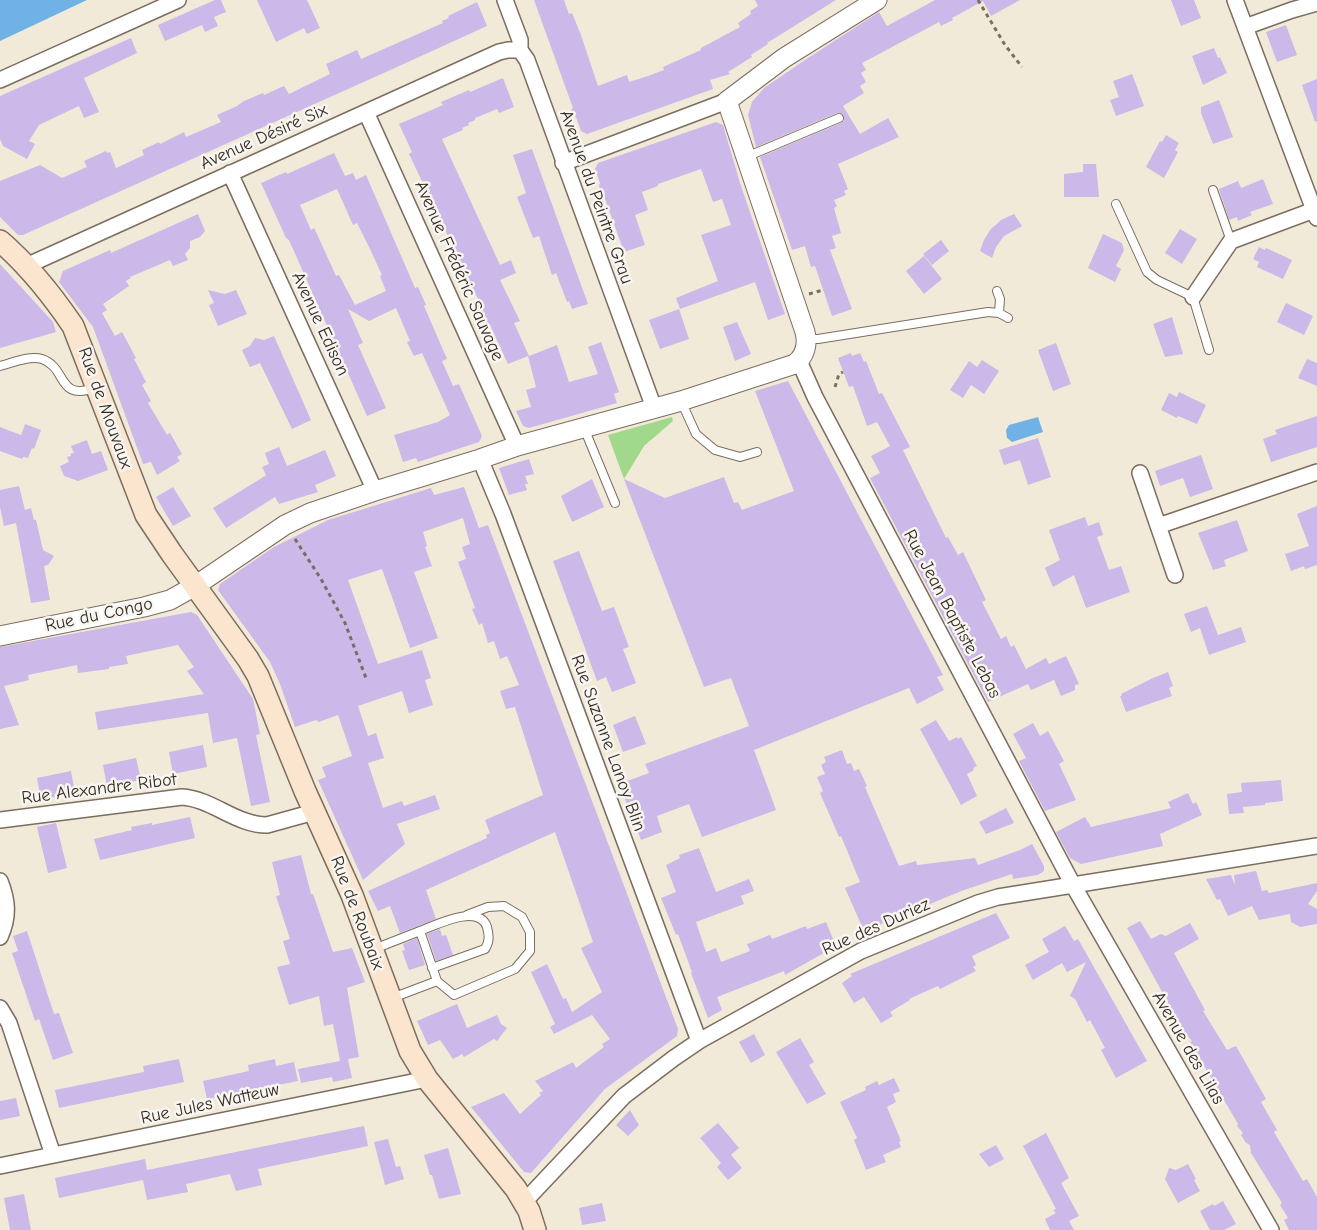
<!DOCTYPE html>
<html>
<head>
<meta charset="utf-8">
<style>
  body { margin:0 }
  canvas { display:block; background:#f2ead8 }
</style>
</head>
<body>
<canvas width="1317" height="1230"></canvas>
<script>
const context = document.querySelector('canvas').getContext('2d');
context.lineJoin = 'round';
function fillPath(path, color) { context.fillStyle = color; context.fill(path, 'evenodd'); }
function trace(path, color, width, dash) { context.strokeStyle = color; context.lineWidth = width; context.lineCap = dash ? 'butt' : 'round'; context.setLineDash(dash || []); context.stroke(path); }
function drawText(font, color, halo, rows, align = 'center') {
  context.font = font + ' "Comic Neue",sans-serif'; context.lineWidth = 5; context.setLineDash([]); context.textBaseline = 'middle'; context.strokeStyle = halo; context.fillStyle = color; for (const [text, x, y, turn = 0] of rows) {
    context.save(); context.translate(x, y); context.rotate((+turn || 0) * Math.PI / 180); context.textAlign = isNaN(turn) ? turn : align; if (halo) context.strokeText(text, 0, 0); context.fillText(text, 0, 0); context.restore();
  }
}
fillPath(new Path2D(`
  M672,417L673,421L644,446L624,479L608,435Z`), '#a1d98c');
fillPath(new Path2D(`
  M0,0H87L0,41Z
  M1038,417L1043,432L1012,442L1007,438L1006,430L1009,425Z`), '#71b2e6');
fillPath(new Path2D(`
  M215,0H221L226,12L214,17L218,26L205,32L202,25L165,41L158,25Z
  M257,0H307L320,28L307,34L304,28L276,42Z
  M534,0H564L569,14L572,13L581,35L598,86L627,75L629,82L648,76L664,70L663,67L701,50V48L740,27L738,23L751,14L750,11L758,6L755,0H836L767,43L768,44L751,55L752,57L728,72L730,74L710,80L713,89L587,134L581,131L576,117L574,116L571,110L573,108Z
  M935,0H1020L991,16L983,1L952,18L953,20L941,26L939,22L862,63L866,70L861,73L866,82L860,86L864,93L843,106L860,134L888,118L899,137L838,164L848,189L844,191L846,195L834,200L837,206L834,208L841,233L832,236L836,248L830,250L852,309L832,316L815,266L811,267L805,246L792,250L760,157L841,123L844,121V116L842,113H837L756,147L748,115L752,102L764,88L805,60L879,12L887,26Z
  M1171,0H1194L1201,18L1181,26Z
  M477,2L487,26L397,67L23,235H18L0,217V181L40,165L62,178L87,167L84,161L106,151L107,153L110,152L116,168L144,155L142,150L159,142L160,144L184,132L186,137L221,122L217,115L237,106L244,101L263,93L264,95L284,86L289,94L330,74L326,64L357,50L361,59L443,23L442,21L449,18L448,16Z
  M1286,25L1297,55L1277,62L1266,32Z
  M131,38L137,53L84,78L99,112L84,118L79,106L39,125L29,141L35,144L27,159L3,146L0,139V96Z
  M1214,48L1218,58L1220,57L1227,73L1203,85L1192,56Z
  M1132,74L1144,106L1116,116L1110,100L1119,97L1113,81Z
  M503,78L514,107L499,113L497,109L475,118V120L468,123L469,125L462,128L463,130L442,139L500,265L511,260L516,273L500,280L520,321L514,323L529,356L557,345L569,382L598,374L588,347L601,342L619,392L614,394L617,403L529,428L523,426L516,411L531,407L526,390L536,387L528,356L508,364L490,325L486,327L475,301L478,299L409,154L412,152L399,124L443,105L441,102L469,90L470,92Z
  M1317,79V121L1315,122L1302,85Z
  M1219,100L1233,137L1213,144L1201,113V107Z
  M716,122L723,125L740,183L785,314L768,320L755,282L680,309L676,298L718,281L701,235L731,225L722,199L713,202L701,169L658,184V186L642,192L648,210L635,215L645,245L624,252L603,193L601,192L599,186L600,183L595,169L598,163Z
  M1166,135L1179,143L1175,150L1178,152L1164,178L1146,167L1160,141L1162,142Z
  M532,149L588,304L572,309L569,301L567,302L556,273L552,275L539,236L533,238L517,197L526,193L513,155Z
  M334,153L345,176L353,173L356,180L366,175L415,288L418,287L426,305L424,306L447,359L442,361L453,386L459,384L482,436L479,442L418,462L416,458L403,462L394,435L438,422L450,415L422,353L414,356L407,342L410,341L396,308L369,321L348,309L363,343L358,345L386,408L367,416L289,240L286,238L261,183L286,172L287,174ZM337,189L353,225L357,223L369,247L382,275L380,276L386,291L355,305L339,275L336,276L317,234L314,228L311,230L300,205Z
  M1083,164H1096L1099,197H1064V174L1083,172Z
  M1263,179L1273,204L1250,212L1252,215L1238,221L1237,217L1229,220L1219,189L1238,181L1241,188Z
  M198,214L205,231L200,237L190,241V248L185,254L188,260L173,266L170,260L130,277L131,278L126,281L129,286L103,304L107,310L102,313L115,336L122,332L136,358L134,359L146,382L142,385L151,401L148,403L167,435L170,433L182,454L177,457L180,461L157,475L151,462L143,464L93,327L59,282L63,271L110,250L111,253Z
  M1014,214L1022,226L1004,236L996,247L992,258L980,251L984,240L990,230L1001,220Z
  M1180,229L1197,239L1182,264L1165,253Z
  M1103,234L1122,243L1124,250L1116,266L1121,269L1115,282L1088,268Z
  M941,240L949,251L932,265L923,254Z
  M1259,247L1265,250L1266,248L1292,260L1283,279L1257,267L1259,262L1253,259Z
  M924,256L942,279L924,294L906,271Z
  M0,264L53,322L56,332L0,348Z
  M208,290L225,294L236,290L247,314L218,326L209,305L214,303Z
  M1286,303L1313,316L1304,335L1277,322Z
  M679,309L689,339L660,349L649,320Z
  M1172,317L1183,354L1165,357L1153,324Z
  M737,322L751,354L735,361L723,327Z
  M274,336L311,420L292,429L260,363L250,367L242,350L250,346L255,338L264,340Z
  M1056,343L1071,384L1053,391L1038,350Z
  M851,353L852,356L860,353L864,362L866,361L879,394L882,393L910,447L903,450L946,538L948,537L958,555L963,552L986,600L982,602L1001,639L1006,636L1011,647L1014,645L1026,669L1046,658L1049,664L1066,656L1079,684L1075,685V690L1061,696L1054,680L1031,690L1028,684L988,702L870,478L880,473L871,456L890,446L877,422L867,426L853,386L849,387L838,358Z
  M1307,359L1317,363V386L1298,378Z
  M982,360L999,371L984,394L971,385L963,398L950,390L969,361L977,367Z
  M788,381L943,675L937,677L944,690L917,704L909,688L754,750L776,810L702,837L689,804L657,816L662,832L641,840L619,784L649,773L645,764L749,726L731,678L704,687L624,479L665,498L724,477L734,503L738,502L742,510L794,491L755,391Z
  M1179,392L1206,405L1197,424L1178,416L1177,418L1161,410L1169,393L1177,397Z
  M1317,416V447L1271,462L1263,439L1277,434L1275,430Z
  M25,424L41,430L34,449L32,448L28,458L23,457L22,459L0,451V427L21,435Z
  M1038,438L1051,477L1028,485L1020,460L1004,465L999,450Z
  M87,440L92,454L101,451L108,470L78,481L64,476L60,466L69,462L67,457L71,456L70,454L74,453L71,446Z
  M279,447L287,466L325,450L336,476L315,485L318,492L279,504L275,497L226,528L213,508L265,476L266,475L262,467L269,464L265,453Z
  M1201,455L1213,489L1190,497L1183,478L1160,486L1155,471Z
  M529,459L534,474L525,476L528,484H525L527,490L509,495L499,468Z
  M592,479L604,507L572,522L561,496Z
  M19,486L25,510L31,508L34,520H36L43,550L54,556L48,565L44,566L50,600L31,603L16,523L4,526L0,507V490Z
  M173,487L191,516L173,526L156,497Z
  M464,487L479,528L488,525L678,1029L677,1036L605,1089L531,1173L524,1172L471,1107L504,1093L520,1114L541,1095L539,1093L543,1091L535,1081L573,1062L576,1068L604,1047L602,1044L610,1039L592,1015L554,1034L550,1027L555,1024L531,972L547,964L563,999L566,998L572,1012L602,992L581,948L593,942L555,832L426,890L436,919L400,933L390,906L378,911L368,891L487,838L486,835L490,833L485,820L543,795L515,707L506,709L500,691L519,685L507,656L500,659L494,641L488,643L482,623L479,625L472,609L475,608L458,562L466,559L462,547L470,544L463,518L423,532L427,546L425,547L432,566L414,572L438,638L410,648L382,569L348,580L378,664L422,650L431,678L425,680L433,705L409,713L402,691L358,706L368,736L376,733L384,758L368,763L383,808L402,801L404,806L435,795L440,809L397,824L405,844L363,880L318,780L326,777L322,767L352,756L338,715L319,722L316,720L295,727L280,684L270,662L218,590L220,584L274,547L328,520L431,488L434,495Z
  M1317,506V565L1305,569L1304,566L1291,571L1285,554L1309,546L1297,514Z
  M1085,517L1088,526L1099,522L1103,535L1097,537L1109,570L1121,566L1130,592L1086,608L1074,575L1053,587L1045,568L1060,560L1049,530Z
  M1237,520L1248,551L1224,560L1226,566L1213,570L1198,533Z
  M579,551L602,611L614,607L629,647L623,649L636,683L612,692L606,677L597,681L553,561Z
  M1207,606L1218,635L1241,627L1246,642L1209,655L1200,628L1191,632L1184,614Z
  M191,612L197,615L253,699L260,734L256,735L270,802L251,806L237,738L213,743L208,713L98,730L95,712L204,694L187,671L194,667L178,645L126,656L128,664L109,667V669L78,673L77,665L28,675L29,680L4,686L19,725L0,729V647Z
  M1168,672L1173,686L1169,688L1172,696L1126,712L1120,696H1122L1121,694L1153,678Z
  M635,716L646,744L623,752L613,725Z
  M936,720L949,741L957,737L958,739L961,737L977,766L973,768L974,770L967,774L977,796L961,805L920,729Z
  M1033,723L1040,736L1048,731L1064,761L1059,764L1076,800L1045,811L1019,761L1026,758L1013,734Z
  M203,745L207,767L173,774L169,752Z
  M842,750L847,764L851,763L854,771L859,769L867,786L865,787L899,866L916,861L917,865L975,858L978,865L1020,850L1032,844L1044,866V871L1038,875L1013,879L1012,874L964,890L864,931L845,888L860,882L841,836L839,837L820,793L823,791L817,777L825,774L821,765L826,762L824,757Z
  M136,758L141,780L107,786L103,765Z
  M71,771L75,793L41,800L37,778Z
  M1281,780L1283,801L1265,803V805L1243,807L1244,813L1229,814L1227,794L1242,792L1241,783Z
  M1188,793L1193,804L1196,802L1202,815L1160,834L1163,846L1081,864L1070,858L1056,832L1085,817L1091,827L1171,808L1168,802Z
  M1006,808L1014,823L986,834L979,822Z
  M190,817L195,838L100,860L94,839L132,830L131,827L141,825L152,823V825Z
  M56,823L67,868L48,873L37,827Z
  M699,848L716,892L749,879L754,891L741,896L744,904L696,922L706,952L716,948L721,962L750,951L747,944L770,935L772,939L806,926L807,929L826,922L836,946L785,975L784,971L717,997L722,1010L708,1018L691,973L692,972L678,934L676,935L661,898L676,892L666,865L680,858L679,855Z
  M301,855L311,894H313L333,952L352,948L365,982L347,988L359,1057L348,1059L352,1078L333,1082L332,1077L301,1083L298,1069L340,1061L333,1024L324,1026L319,996L289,1005L277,967L290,964L283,941L290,939L276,896L280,895L272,862Z
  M1256,871L1262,891L1267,890L1269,893L1317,883V891L1308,904L1317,909V924L1300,927L1291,922L1290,914L1259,920L1252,906L1228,916L1220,899L1217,900L1206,879L1231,875L1235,885L1234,875Z
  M996,913L1010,938L972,956L976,965L973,967L976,971L940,989L938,986L909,999L910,1000L890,1012L893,1016L881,1023L864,997L854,1003L842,983L852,976L850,974Z
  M1140,921L1151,939L1161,934L1166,936L1190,923L1199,939L1174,953L1205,1010L1203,1011L1227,1050L1236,1046L1266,1099L1261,1102L1277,1130L1274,1132L1303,1181L1307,1179L1317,1197V1230H1289L1284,1220L1288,1218L1280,1205L1282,1203L1251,1153L1250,1145L1246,1143L1241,1135L1243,1133L1237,1126L1238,1124L1190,1042L1192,1041L1180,1027L1177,1019L1127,928Z
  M1065,926L1074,941L1078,939L1147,1061L1116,1078L1101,1050L1105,1048L1090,1020L1087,1022L1075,999L1070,996L1086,962L1067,972L1062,963L1033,980L1025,965L1049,952L1042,939Z
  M440,929L442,936L446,935L453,955L436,961L427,934Z
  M27,931L54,1014L59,1013L73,1053L53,1060L39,1019L35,1021L12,953L18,951L13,936Z
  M417,938L425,965L409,970L402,951L405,950L403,944Z
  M457,1004L467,1028L497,1015L501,1024L507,1028L497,1041L494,1039L464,1057L462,1054L453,1059L440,1040L428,1045L417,1021Z
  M754,1034L765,1055L751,1063L739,1042Z
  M800,1038L814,1062L809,1065L826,1094L807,1104L776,1052Z
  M179,1059L184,1082L59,1108L55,1090L144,1072L143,1066Z
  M275,1059L276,1066L294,1062L298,1081L207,1099L203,1081L249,1071L248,1065Z
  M894,1078L900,1091L893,1094L896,1102L887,1107L901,1141L899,1142L901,1147L883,1155L886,1162L866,1170L854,1140L857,1138L840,1102L866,1090L865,1087L877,1081L879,1085Z
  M16,1098L20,1116L0,1120V1101Z
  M630,1110L639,1125L628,1136L616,1125Z
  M718,1123L739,1148L731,1155L742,1168L728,1180L717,1167L721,1163L700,1138Z
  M364,1126L368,1146L258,1169L262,1185L236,1191L230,1174L186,1184L188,1192L147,1200L143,1180L59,1198L55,1178L145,1159L147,1170Z
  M1046,1133L1069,1178L1061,1183L1079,1216L1069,1221L1074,1230H1050L1045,1219L1056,1213L1053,1210L1056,1209L1023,1146Z
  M388,1139L396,1167L400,1166L404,1179L385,1185L374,1142Z
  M996,1145L1004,1159L989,1167L979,1154Z
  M448,1148L461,1194L439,1199L432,1175H430L424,1155Z
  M1188,1164L1196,1179L1194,1180L1200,1191L1178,1203L1165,1179L1169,1168L1176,1170Z
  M24,1194L31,1230H10L4,1198Z
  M1223,1201L1236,1224L1224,1230H1210L1200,1211L1213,1204L1214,1206Z
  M602,1203L606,1221L582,1225L579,1208Z`), '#ccb8e9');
const service = new Path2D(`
  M746,157L839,118
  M1213,190L1231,241
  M1116,204L1147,272L1157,280L1193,297L1209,350
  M997,291L1000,299L999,313
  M807,339H818L988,312L999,313L1008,318
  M0,366C12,363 30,355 42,359C68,368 56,401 95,388
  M681,401L696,434L715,450L740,457L757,452
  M584,428L615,503
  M420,931C436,925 479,903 487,927C489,935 490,941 485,949L432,968
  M374,949L420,931L437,981L392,998
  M437,981L454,995L515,969L530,951V932L522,917L504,906L488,907L467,915`);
const minor = new Path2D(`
  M505,0L520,40V50L527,60L654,408
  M1235,0L1317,218
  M1245,27L1292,10L1317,3
  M0,80L178,0
  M366,112L517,446
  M563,163L727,101
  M230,173L375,491
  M26,266L499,52L508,50H520
  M1193,297L1231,241L1314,210
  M799,361L815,397L1073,885L1271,1230
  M480,459L503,514L699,1041
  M1140,473L1175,575
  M1158,526L1317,472
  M0,820L182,797C212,799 236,825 267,825L314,812
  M0,881C8,901 9,917 0,937
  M0,1008L9,1023L53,1155
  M0,1166L427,1079
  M524,1202L624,1096L674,1058L699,1041L861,951L978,903L998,897L1073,885L1317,846`);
const tertiary = new Path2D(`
  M0,636L144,607L170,600L195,586L285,525L310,513L375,491L480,459L517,446L681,401L795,364C805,356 808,344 805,332L727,101L784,58L877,0`);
const secondary = new Path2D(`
  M0,241C28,265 52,295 73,326L146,515L172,554L248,659L258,676L305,791L352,895L410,1051L427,1079L516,1189L529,1211L535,1230`);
trace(service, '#7b6d5f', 10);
trace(minor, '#7b6d5f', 18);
trace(tertiary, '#7b6d5f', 21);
trace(secondary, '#7b6d5f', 24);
trace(new Path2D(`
  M978,0L1005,45L1022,67
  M809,294L823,290
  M835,387L839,374L843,372
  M295,539L321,579L345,623L366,678`), '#7b6d5f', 3, [4, 4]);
trace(service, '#fff', 8);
trace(minor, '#fff', 15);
trace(tertiary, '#fff', 19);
trace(secondary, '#fbe5cf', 21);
drawText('18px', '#3b2a1e', '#f6f6f2', [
  ["Avenue Désiré Six",264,137,-24],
  ["Avenue du Peintre Grau",596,197,70],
  ["Avenue Frédéric Sauvage",459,271,66],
  ["Avenue Edison",320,324,65],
  ["Rue de Mouvaux",105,408,70],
  ["Rue Jean Baptiste Lebas",952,614,62],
  ["Rue du Congo",99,615,-12],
  ["Rue Suzanne Lanoy Blin",608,743,70],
  ["Rue Alexandre Ribot",99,789,-7],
  ["Rue de Roubaix",357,913,69],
  ["Rue des Duriez",876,927,-24],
  ["Avenue des Lilas",1188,1048,60],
  ["Rue Jules Watteuw",210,1104,-12]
]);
</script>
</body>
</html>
